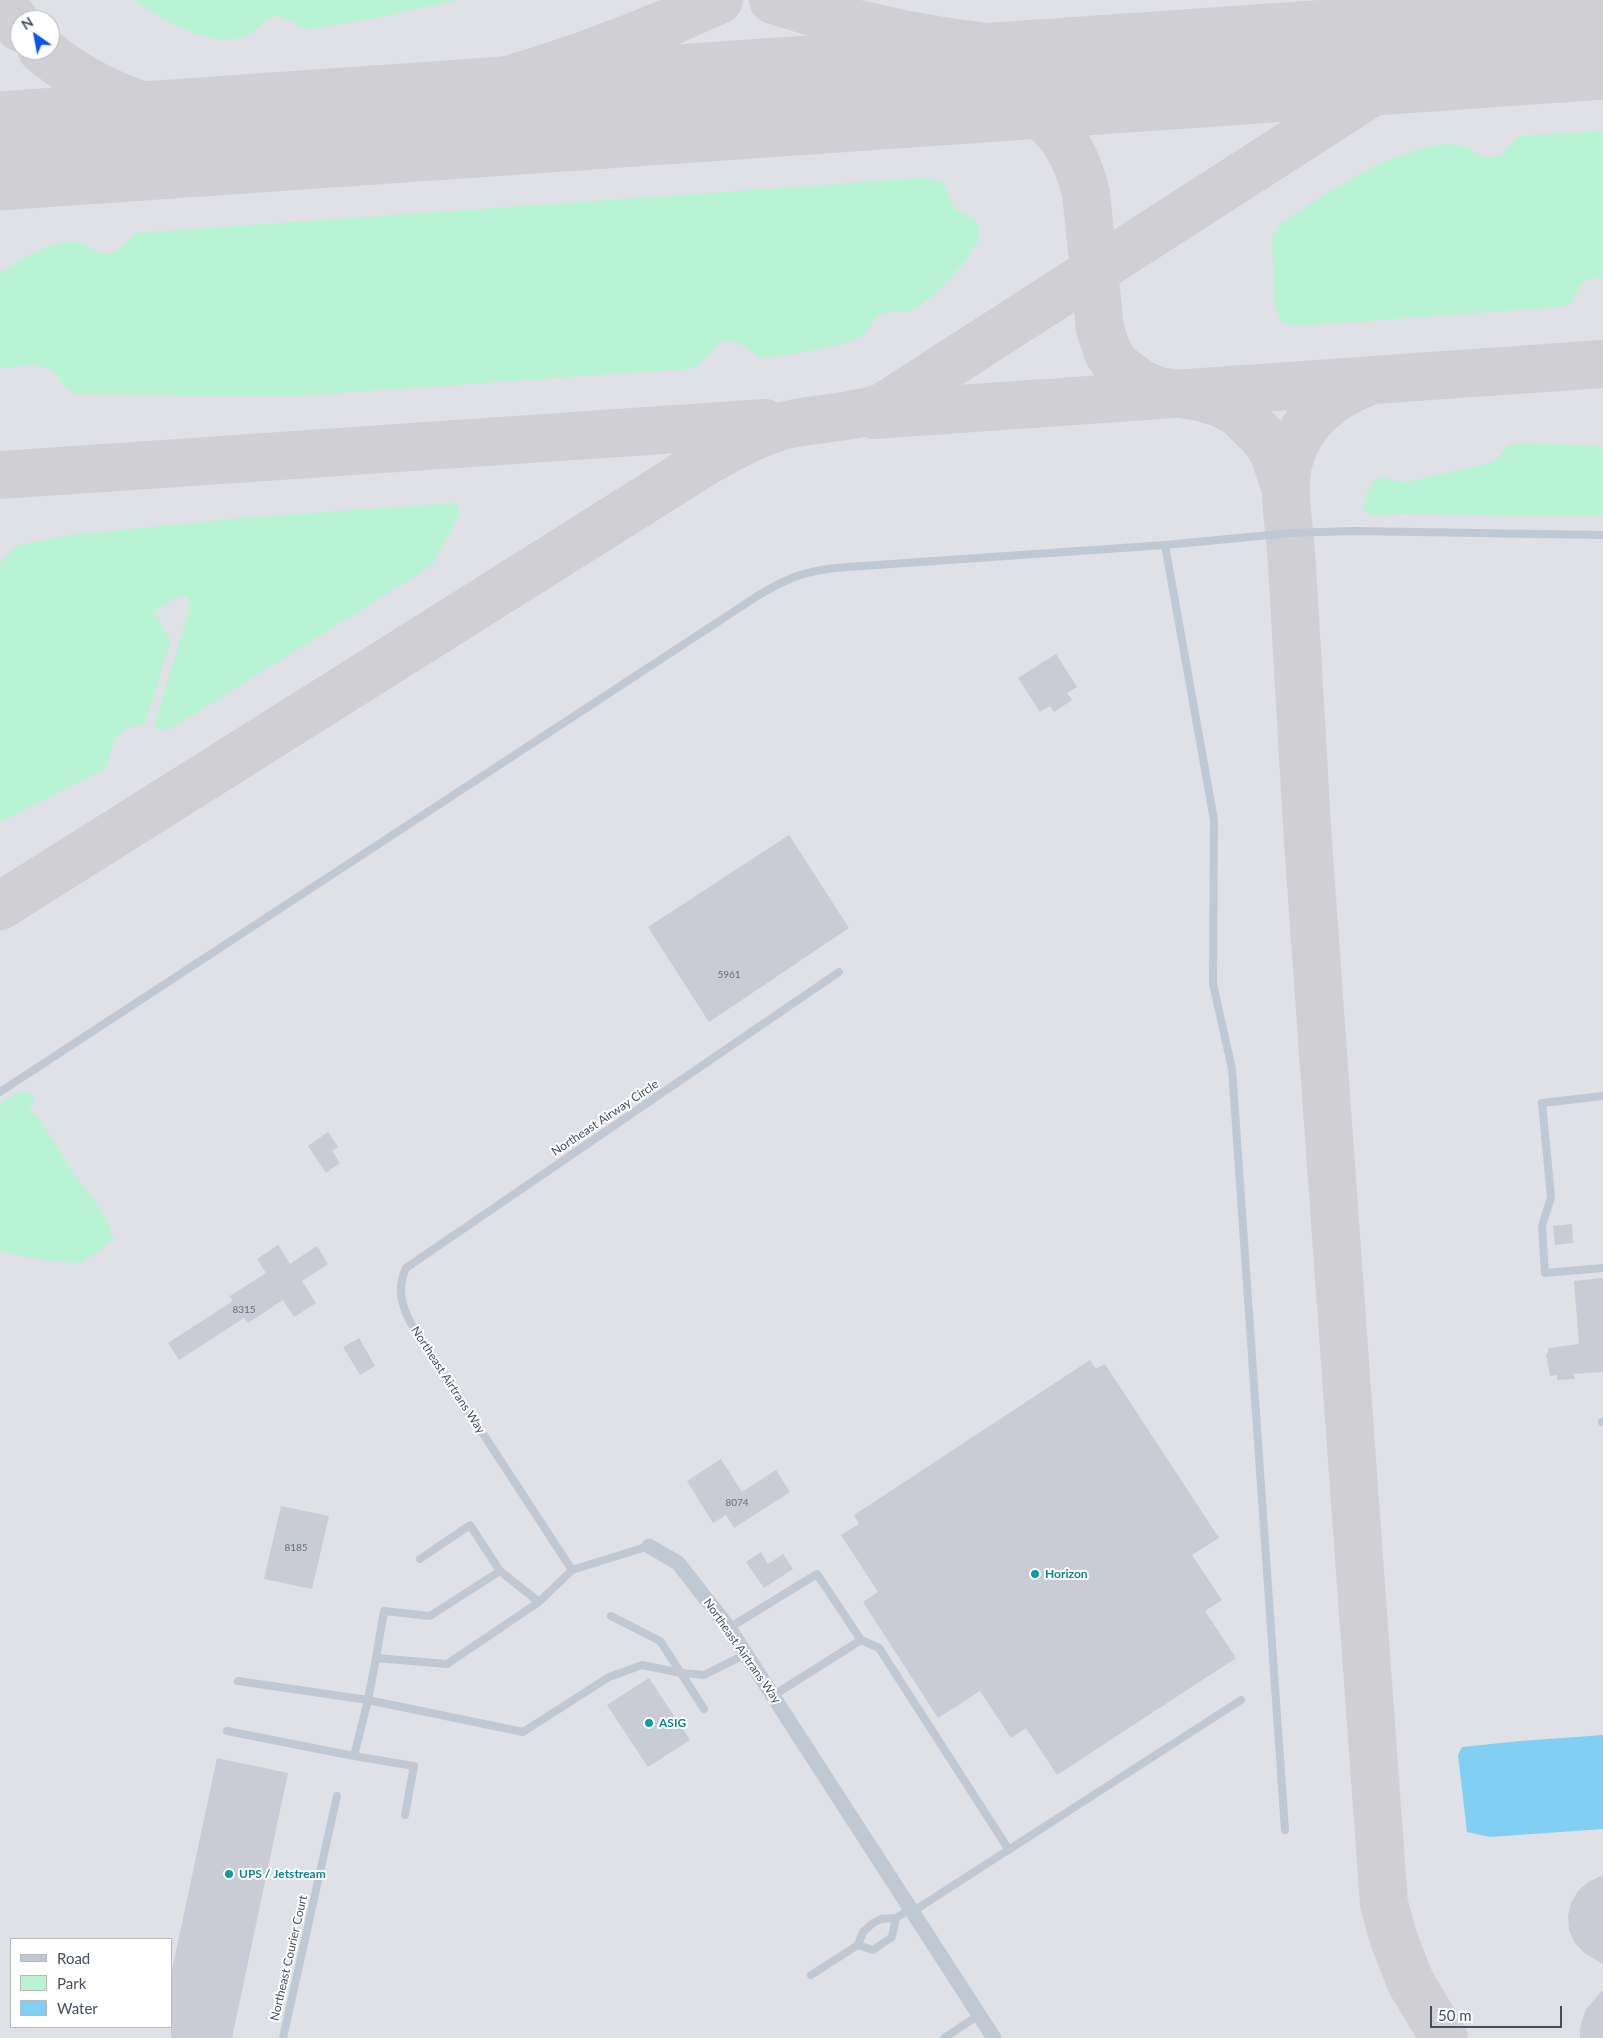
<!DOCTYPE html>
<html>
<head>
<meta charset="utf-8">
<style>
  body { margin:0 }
  #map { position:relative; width:1603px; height:2038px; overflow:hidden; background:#f1eeee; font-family:Lato,sans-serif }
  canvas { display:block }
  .legend { position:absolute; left:10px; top:1938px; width:162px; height:90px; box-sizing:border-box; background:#fff; border:1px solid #b4b9be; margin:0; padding:6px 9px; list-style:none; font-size:15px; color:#444f5d }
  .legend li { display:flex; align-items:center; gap:10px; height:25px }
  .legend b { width:25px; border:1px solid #b4b9be }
  .north { position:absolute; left:10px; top:10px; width:50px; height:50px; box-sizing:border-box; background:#fff; border:1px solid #b4b9be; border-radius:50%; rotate:327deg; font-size:14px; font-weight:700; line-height:20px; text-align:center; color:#444f5d }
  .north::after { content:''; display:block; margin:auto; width:18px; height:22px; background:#0956ef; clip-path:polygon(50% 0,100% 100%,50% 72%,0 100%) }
  .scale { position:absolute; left:1430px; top:2006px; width:132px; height:22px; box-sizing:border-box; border:2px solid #444f5d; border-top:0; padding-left:6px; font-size:15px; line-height:18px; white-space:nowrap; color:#444f5d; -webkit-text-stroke:4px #fff; paint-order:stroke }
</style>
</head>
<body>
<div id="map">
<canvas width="1603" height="2038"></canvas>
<ul class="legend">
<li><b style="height:6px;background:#c0c8d4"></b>Road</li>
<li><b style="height:14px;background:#b8f3d4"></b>Park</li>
<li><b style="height:14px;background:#81d0f4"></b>Water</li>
</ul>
<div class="north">N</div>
<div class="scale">50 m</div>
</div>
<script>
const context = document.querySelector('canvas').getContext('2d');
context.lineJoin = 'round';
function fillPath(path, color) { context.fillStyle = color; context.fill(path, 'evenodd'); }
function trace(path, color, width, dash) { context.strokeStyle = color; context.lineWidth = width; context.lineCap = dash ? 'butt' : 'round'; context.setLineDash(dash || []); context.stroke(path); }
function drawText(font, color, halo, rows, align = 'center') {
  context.font = font + ' Lato,sans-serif'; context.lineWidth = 4; context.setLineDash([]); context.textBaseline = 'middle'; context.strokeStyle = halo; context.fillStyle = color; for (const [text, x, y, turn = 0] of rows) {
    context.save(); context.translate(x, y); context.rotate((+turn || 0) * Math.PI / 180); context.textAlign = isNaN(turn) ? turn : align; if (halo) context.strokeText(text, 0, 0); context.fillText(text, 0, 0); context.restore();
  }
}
fillPath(new Path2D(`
  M0,0H1603V2038H0ZM20,20H50V50H20ZM11,1939H171V2027H11Z`), '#dfe1e6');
fillPath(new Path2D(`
  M134,0H458L361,21L310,29C296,30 287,12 272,17C261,21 255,33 244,37C208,48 163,20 134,0Z
  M1603,131V279C1582,273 1579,290 1570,304L1561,307L1295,326C1283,324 1278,319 1275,307L1272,237L1279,225C1326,194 1380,155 1438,145C1446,144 1460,143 1468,148C1478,154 1482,160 1495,157C1506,154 1510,141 1521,136Z
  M923,178C953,180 942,188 955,208C961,217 975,213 978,225C981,235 976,246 971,254C963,265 925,305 913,310C903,314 890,309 880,315C870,319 870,332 860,337C844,346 779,358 760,357C753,353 747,347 740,344C716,332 712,359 697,366C693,368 689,368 685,369L296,396L75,394C59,386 64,381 54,372C42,361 15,368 0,368V274C16,261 55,238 77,242C91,244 97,257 113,253C123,250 127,238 136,233Z
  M1513,443L1579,445L1603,447V516L1400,514L1372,516L1363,510L1365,499L1372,482L1377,479L1382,477L1400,482L1416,480L1490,463L1500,456L1507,447Z
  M457,503L460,514L432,564L420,573L170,729L162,730L154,727L185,623L188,617L189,600L186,596L177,597L154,611L169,636L170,642L145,724C131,725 117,732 112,746C109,755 111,761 105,769L0,822V563L18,545L71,535L252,517Z
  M19,1092H28L35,1099L29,1110L38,1117L69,1166L107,1219L114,1240L81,1263L46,1261L0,1251V1107L4,1101Z`), '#b8f3d4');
fillPath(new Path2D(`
  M1603,1735V1829L1490,1837L1467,1832L1458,1755L1462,1747L1520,1741Z`), '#81d0f4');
trace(new Path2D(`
  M0,0L20,28
  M773,0C856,27 946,45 1033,52C1106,59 1179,61 1252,64
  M42,50C96,94 153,114 221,121
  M1365,56C1438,43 1507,36 1572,0
  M964,84C1032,101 1068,121 1086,193L1100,329L1108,353L1118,367L1142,384L1158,391L1200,397L1220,403L1239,413L1265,439L1274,454L1285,487
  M0,183C33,171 66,157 101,151C128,146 156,144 183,140C244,132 306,122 367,112C488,92 607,52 719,0
  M1373,380C1331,395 1299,420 1288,465C1282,493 1291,536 1292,566C1297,658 1302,750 1308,842C1332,1196 1359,1550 1384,1904L1394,1940L1411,1983L1444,2038
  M874,415L1603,364
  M0,475L765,423
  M0,906L705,462C733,446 763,429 796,423C825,418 854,417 883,407L1383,85L1424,68L1513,46`), '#d0d0d4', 48);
trace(new Path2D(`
  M0,151L1603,40`), '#d0d0d4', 119);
fillPath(new Path2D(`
  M1056,654L1077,687L1067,693L1072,700L1054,712L1050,706L1040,712L1018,678Z
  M789,835L849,928L709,1022L648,927Z
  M328,1132L338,1147L332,1151L340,1163L326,1173L308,1146Z
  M1572,1224L1573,1243L1555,1245L1553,1226Z
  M278,1245L290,1264L317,1246L328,1264L302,1281L316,1303L294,1317L283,1300L248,1323L244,1318L179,1360L168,1343L233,1301L230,1296L266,1273L257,1259Z
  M1603,1278V1372L1574,1374V1379L1557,1380V1375L1550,1376L1546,1354L1548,1353V1348L1579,1344L1574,1281Z
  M359,1338L375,1366L360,1375L343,1347Z
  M1090,1360L1096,1369L1105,1364L1219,1538L1192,1555L1222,1600L1205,1611L1236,1658L1057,1775L1026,1728L1011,1738L980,1691L938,1718L863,1602L878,1592L841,1535L859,1524L854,1515Z
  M721,1459L742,1492L776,1470L790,1492L734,1528L726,1515L713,1523L687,1481Z
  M281,1506L329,1516L312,1589L264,1579Z
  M761,1552L768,1564L783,1554L793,1569L764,1588L746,1562Z
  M649,1678L690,1740L648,1767L607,1705Z
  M217,1758L288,1773L232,2038H171V1975Z
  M1603,1875V1964L1584,1953L1575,1943L1569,1930L1568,1916L1571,1903L1578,1891L1588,1882Z
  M1603,1990V2038H1580V2027L1586,2009Z`), '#c9ccd4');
trace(new Path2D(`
  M1165,545L1214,820L1213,984L1232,1069L1285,1830
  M0,1092L759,595C793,575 808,570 848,567L1165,545L1291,533L1353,531L1603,535
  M1603,1096L1542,1103L1551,1197L1542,1226L1545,1273L1603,1268
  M1602,1422H1603
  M649,1546L572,1570L412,1325C401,1306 397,1288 406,1268L839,972
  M420,1559L470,1525L500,1571
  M539,1602L500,1571L430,1616L384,1611L376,1658L447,1664L539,1602L572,1570
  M729,1628L817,1574L861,1640L879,1648L1009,1850
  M376,1658L368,1700L523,1732L609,1677L642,1665L681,1673L660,1641L611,1616
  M681,1673L704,1675L746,1654
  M681,1673L704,1709
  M238,1681L368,1700L354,1756L414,1766L405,1815
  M774,1695L861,1640
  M227,1731L354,1756
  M912,1912L1241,1700
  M896,1918L892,1937L873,1950L858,1945L863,1932L873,1923L881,1919L896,1918L910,1909
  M811,1975L858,1945
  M283,2038L337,1796
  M944,2038L979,2015`), '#c0c8d4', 8);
trace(new Path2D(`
  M649,1546L678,1563L729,1628L994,2038`), '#c0c8d4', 15);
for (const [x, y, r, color] of [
  [1035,1574,5,"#0f9aa8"],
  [649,1723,5,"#0f9aa8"],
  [229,1874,5,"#0f9aa8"]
]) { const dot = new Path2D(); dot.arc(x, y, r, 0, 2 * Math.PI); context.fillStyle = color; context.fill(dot); trace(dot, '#fff', 2); }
drawText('10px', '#656e7b', null, [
  ["5961",729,975],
  ["8315",244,1310],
  ["8074",737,1503],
  ["8185",296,1548]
]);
drawText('12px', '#444f5d', '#fff', [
  ["Northeast Airway Circle",605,1118,-34],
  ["Northeast Airtrans Way",448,1380,57],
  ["Northeast Airtrans Way",742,1651,55],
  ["Northeast Courier Court",289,1958,-77]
]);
drawText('bold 12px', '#0d838f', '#fff', [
  ["Horizon",1045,1574],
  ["ASIG",659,1723],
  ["UPS / Jetstream",239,1874]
], 'left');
</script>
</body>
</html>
